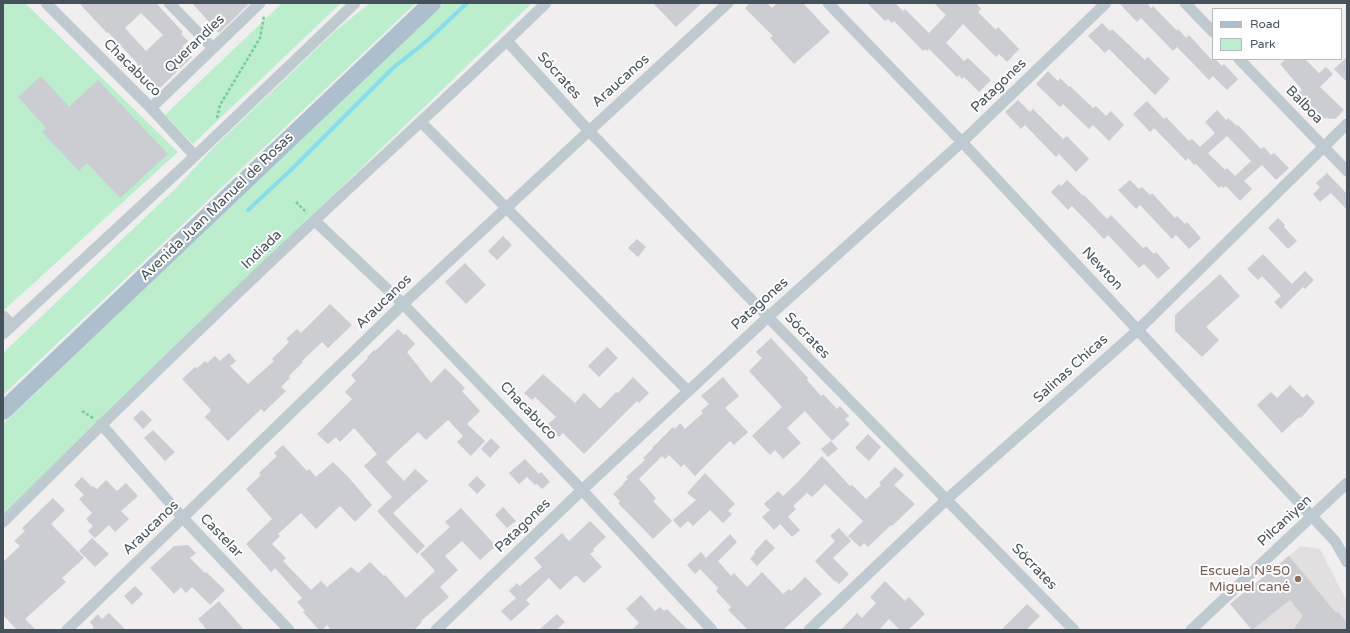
<!DOCTYPE html>
<html>
<head>
<meta charset="utf-8">
<style>
  body { margin:0 }
  #map { position:relative; width:1350px; height:633px; overflow:hidden; background:#f0eeee; font-family:"Varela Round",sans-serif }
  canvas { display:block }
  .frame { position:absolute; inset:0; border:4px solid #46525b; pointer-events:none }
  .legend { position:absolute; left:1212px; top:8px; width:130px; height:52px; box-sizing:border-box; background:#fff; border:1px solid #b5babd; margin:0; padding:5px 7px; list-style:none; font-size:12px; color:#46525b }
  .legend li { display:flex; align-items:center; gap:8px; height:20px }
  .legend b { width:20px; border:1px solid #b5babd }
</style>
</head>
<body>
<div id="map">
<canvas width="1350" height="633"></canvas>
<div class="frame"></div>
<ul class="legend">
<li><b style="height:5px;background:#adbfcd"></b>Road</li>
<li><b style="height:11px;background:#bceecd"></b>Park</li>
</ul>
</div>
<script>
const context = document.querySelector('canvas').getContext('2d');
context.lineJoin = 'round';
function fillPath(path, color) { context.fillStyle = color; context.fill(path, 'evenodd'); }
function trace(path, color, width, dash) { context.strokeStyle = color; context.lineWidth = width; context.lineCap = dash ? 'butt' : 'round'; context.setLineDash(dash || []); context.stroke(path); }
function drawText(font, color, halo, rows, align = 'center') {
  context.font = font + ' "Varela Round",sans-serif'; context.lineWidth = 4; context.setLineDash([]); context.textBaseline = 'middle'; context.strokeStyle = halo; context.fillStyle = color; for (const [text, x, y, turn = 0] of rows) {
    context.save(); context.translate(x, y); context.rotate((+turn || 0) * Math.PI / 180); context.textAlign = isNaN(turn) ? turn : align; if (halo) context.strokeText(text, 0, 0); context.fillText(text, 0, 0); context.restore();
  }
}
fillPath(new Path2D(`
  M1301,546L1320,549L1347,602V630H1252L1230,604Z`), '#e1dfe0');
fillPath(new Path2D(`
  M3,3H25L178,152L3,311Z
  M282,3H341L193,144L165,115Z
  M370,3H416L3,395V353L175,189L214,147L335,31Z
  M443,3H532L3,514V424Z`), '#bceecd');
trace(new Path2D(`
  M248,210L293,168L393,68L428,40L467,3`), '#89dceb', 4);
fillPath(new Path2D(`
  M79,3H156L183,32L181,34L188,41L182,47L192,57L159,89L137,65L138,64L108,32L107,33ZM141,13L163,35L146,51L125,28Z
  M192,3H250L219,33Z
  M653,3H702L676,27Z
  M750,3H767L772,8L777,3H803L830,32L794,64L770,38L773,36L745,8Z
  M867,3H895L903,11L905,9L929,33L946,15L934,3H976L981,9L978,12L996,30L998,27L1019,49L1007,62L999,54L996,57L963,24L946,43L964,61L968,58L991,80L979,92L964,77L962,79L959,75L957,77L929,49L927,51L925,49L923,51L894,21L892,23L888,19L885,21Z
  M1119,3H1147L1151,8L1153,6L1177,31L1178,29L1186,38L1189,35L1211,59H1215L1222,66L1224,64L1238,79L1227,90L1213,76L1209,80L1177,47L1173,51L1141,18L1137,22Z
  M1102,23L1110,31L1112,29L1145,60L1148,57L1170,79L1155,95L1109,49L1105,53L1088,36Z
  M1347,57V82L1334,69Z
  M1286,59H1305L1319,73L1326,67L1333,74L1320,87L1344,110L1335,119L1323,118L1298,93L1302,90L1280,64Z
  M1048,71L1058,81L1060,78L1069,87L1070,86L1093,108L1096,106L1106,116L1111,111L1124,125L1109,141L1093,125L1089,129L1063,104L1060,107L1036,84Z
  M41,76L69,107L98,80L168,154L120,198L87,163L79,171L42,132L46,128L18,97Z
  M1018,100L1030,112L1033,109L1063,139L1067,136L1089,159L1076,172L1059,154L1056,157L1025,125L1021,129L1005,112Z
  M1147,101L1164,119L1166,117L1189,141L1192,139L1200,147L1215,133L1205,122L1217,110L1226,120L1228,118L1237,126L1238,125L1261,149L1264,147L1271,155L1274,153L1289,168L1276,180L1262,165L1244,181L1252,189L1240,201L1226,186L1223,188L1221,186L1219,188L1196,164L1194,165L1188,158L1186,161L1154,128L1150,132L1133,114ZM1227,136L1251,161L1235,176L1227,168L1225,170L1208,153Z
  M1327,173L1347,194V210L1331,193L1320,202L1313,194L1320,187L1316,183Z
  M1067,180L1083,196L1084,195L1107,219L1111,215L1143,248L1146,246L1154,254L1156,252L1170,268L1158,279L1144,264L1139,268L1108,235L1104,239L1072,206L1068,210L1051,192L1059,184L1061,186Z
  M1130,180L1139,189L1142,187L1150,195L1152,193L1175,218L1177,216L1185,224L1187,222L1201,238L1189,249L1176,235L1172,239L1140,205L1136,209L1118,190Z
  M1278,218L1285,225L1284,227L1297,241L1288,249L1268,228Z
  M503,236L512,245L497,260L488,251Z
  M637,239L646,247L638,257L628,248Z
  M1263,254L1292,284L1305,271L1314,280L1305,289L1303,287L1281,309L1274,302L1281,296L1262,276L1258,280L1247,269Z
  M465,263L486,285L466,304L445,282Z
  M1220,274L1240,296L1206,327L1219,340L1202,357L1175,331V315Z
  M330,304L352,325L328,348L322,342L302,361L303,362L289,376L290,378L281,387L286,391L264,412L261,409L228,441L205,417L211,410L182,379L195,367L197,368L205,361L207,363L215,356L220,361L229,353L236,361L230,366L248,384L274,361L272,359L289,342L286,339L297,329L301,333Z
  M398,329L404,335L406,334L415,344L407,352L431,383L445,368L465,388L462,391L480,411L467,424L485,441L471,456L457,442L463,436L448,420L426,440L418,432L386,462L404,481L415,469L428,481L393,513L425,546L417,554L377,511L392,497L364,466L377,454L354,428L340,442L336,437L328,444L317,434L352,399L345,392L356,381L351,375L368,358L367,357L374,350L375,351Z
  M771,338L808,378L807,380L821,396L823,394L837,409L840,406L849,416L845,419L850,424L832,441L805,411L787,428L801,443L783,459L775,450L770,455L752,436L782,407L749,371L762,358L756,352Z
  M607,347L618,358L599,377L588,366Z
  M543,374L575,403L584,393L600,409L616,392L618,393L633,377L649,393L639,403L637,401L584,454L563,433L559,437L547,425L556,417L535,397L532,400L524,393Z
  M723,377L739,396L725,408L748,432L734,445L730,441L695,476L684,464L681,467L669,455L665,459L662,456L639,479L656,498L653,501L672,521L653,539L618,503L620,501L613,494L624,484L623,483L628,479L626,477L645,460L643,458L653,448V447L673,427L675,429L680,423L685,429L703,413L701,411L709,404L701,396Z
  M1290,385L1303,398L1307,394L1315,402L1301,418L1299,417L1282,433L1257,405L1271,392L1277,398Z
  M142,410L152,420L143,429L133,418Z
  M153,430L175,452L165,461L144,438Z
  M868,434L881,447L869,461L855,448Z
  M491,438L500,447L490,458L481,449Z
  M831,441L838,449L828,457L821,449Z
  M283,445L307,471L309,469L316,477L333,462L350,479L372,505L355,522L340,506L316,529L301,513L278,534L280,536L272,544L286,558L283,561L311,590L321,581L327,587L351,567L358,573L370,562L384,576L385,575L406,598L435,571L420,554L450,527L445,522L461,508L496,546L480,560L462,541L445,556L458,570L440,587L449,597L421,621L422,622L414,630H331L327,625L322,630H319L303,612L305,611L297,602L302,598L275,568L271,572L246,544L272,519L246,489L261,475L259,473L277,456L274,453Z
  M822,456L850,486L852,485L866,499L881,485L879,483L895,467L904,475L894,485L915,504L892,526L891,525L868,547L864,543L860,547L848,536L863,521L825,484L812,497L807,493L793,506L796,509L788,517L800,530L792,537L780,524L774,530L762,517L770,510L764,504L778,491L783,496L797,483Z
  M525,459L539,474L541,472L550,482L542,489L537,484L535,485L527,477L519,484L509,473Z
  M705,473L735,504L728,511L732,514L723,523L710,510L693,526L688,521L680,528L673,520L696,500L687,493Z
  M477,476L486,485L477,494L468,485Z
  M82,477L92,487L93,486L97,489L106,480L117,491L126,483L138,496L121,511L129,519L115,532L109,525L95,538L88,531L93,526L86,519L92,513L79,499L84,495L74,485Z
  M53,498L65,510L51,524L84,558L62,578L66,582L25,619L36,630H17L3,615V562L20,546L14,541L25,531L22,528Z
  M503,507L516,521L507,528L495,515Z
  M590,521L606,537L593,549L594,551L590,554L602,567L584,583L576,575L560,590L549,578L526,600L530,604L511,621L501,611L516,598L509,591L517,583L520,586L542,567L534,558L562,533L569,541Z
  M839,528L851,541L833,558L849,574L839,584L836,581L835,582L815,561L835,541L830,536Z
  M730,534L737,542L718,561L731,576L734,573L747,587L762,572L783,594L789,589L791,591L805,577L822,594L783,630H748L728,610L731,607L716,591L718,588L700,569L695,574L687,565L701,552L706,558Z
  M92,538L109,554L95,567L79,551Z
  M766,539L775,548L757,566L750,559L755,553L754,552Z
  M188,545L196,553L190,558L205,573L206,572L225,590L210,605L192,587L186,593L181,587L174,594L150,568L174,546Z
  M1289,556L1336,613L1338,612L1347,623V630H1293L1303,616L1290,600L1252,630L1230,604Z
  M885,581L905,601L909,597L925,614L908,630H900L889,619L879,630H841L857,613L862,618L876,603L870,597Z
  M135,586L143,594L132,605L124,596Z
  M641,595L655,611L660,607L664,611L667,609L688,630H632L639,623L626,609Z
  M219,601L244,630H207L198,619Z
  M1027,604L1040,616L1026,630H1001Z
  M109,613L126,630H91L94,627L90,622L98,614L102,619Z
  M557,614L565,622L556,630H539Z`), '#cbcdd3');
trace(new Path2D(`
  M217,118L220,105L260,38L264,16
  M296,202L307,213
  M82,411L93,418`), '#74cc9c', 2.5, [3, 2]);
trace(new Path2D(`
  M46,3L151,108L195,156
  M169,3L213,48
  M828,3L962,142L1335,541L1347,562
  M1185,3L1213,32
  M507,41L589,131L768,317L1074,630
  M1239,59L1347,171
  M151,108L260,3
  M421,122L688,391
  M315,221L403,304L582,490L712,630
  M3,316L12,325
  M3,334L195,156L355,3
  M101,424L183,518L289,630
  M3,522C106,420 209,319 315,220C392,148 470,77 546,3
  M67,630L403,304L589,131L728,3
  M436,630L582,490L768,317L962,142L1106,3
  M809,630L947,499L1138,330L1347,124
  M1191,630L1347,483`), '#bec9d0', 11);
trace(new Path2D(`
  M3,411L432,3`), '#adbfcd', 18);
for (const [x, y, r, color] of [
  [1298,579,4,"#8d6e63"]
]) { const dot = new Path2D(); dot.arc(x, y, r, 0, 2 * Math.PI); context.fillStyle = color; context.fill(dot); trace(dot, '#fff', 1.5); }
drawText('14px', '#46525b', '#fff', [
  ["Querandíes",195,44,-44],
  ["Chacabuco",132,68,45],
  ["Sócrates",559,76,48],
  ["Araucanos",621,81,-42],
  ["Patagones",999,86,-44],
  ["Balboa",1304,105,46],
  ["Avenida Juan Manuel de Rosas",217,207,-44],
  ["Indiada",262,250,-44],
  ["Newton",1102,269,47],
  ["Araucanos",384,302,-44],
  ["Patagones",760,304,-42],
  ["Sócrates",807,336,46],
  ["Salinas Chicas",1071,369,-42],
  ["Chacabuco",528,411,46],
  ["Pilcaniyen",1285,521,-43],
  ["Patagones",523,526,-44],
  ["Araucanos",151,528,-44],
  ["Castelar",221,536,46],
  ["Sócrates",1034,567,46]
]);
drawText('14px', '#785e54', '#fff', [
  ["Escuela Nº50",1290,571],
  ["Miguel cané",1290,587]
], 'right');
</script>
</body>
</html>
